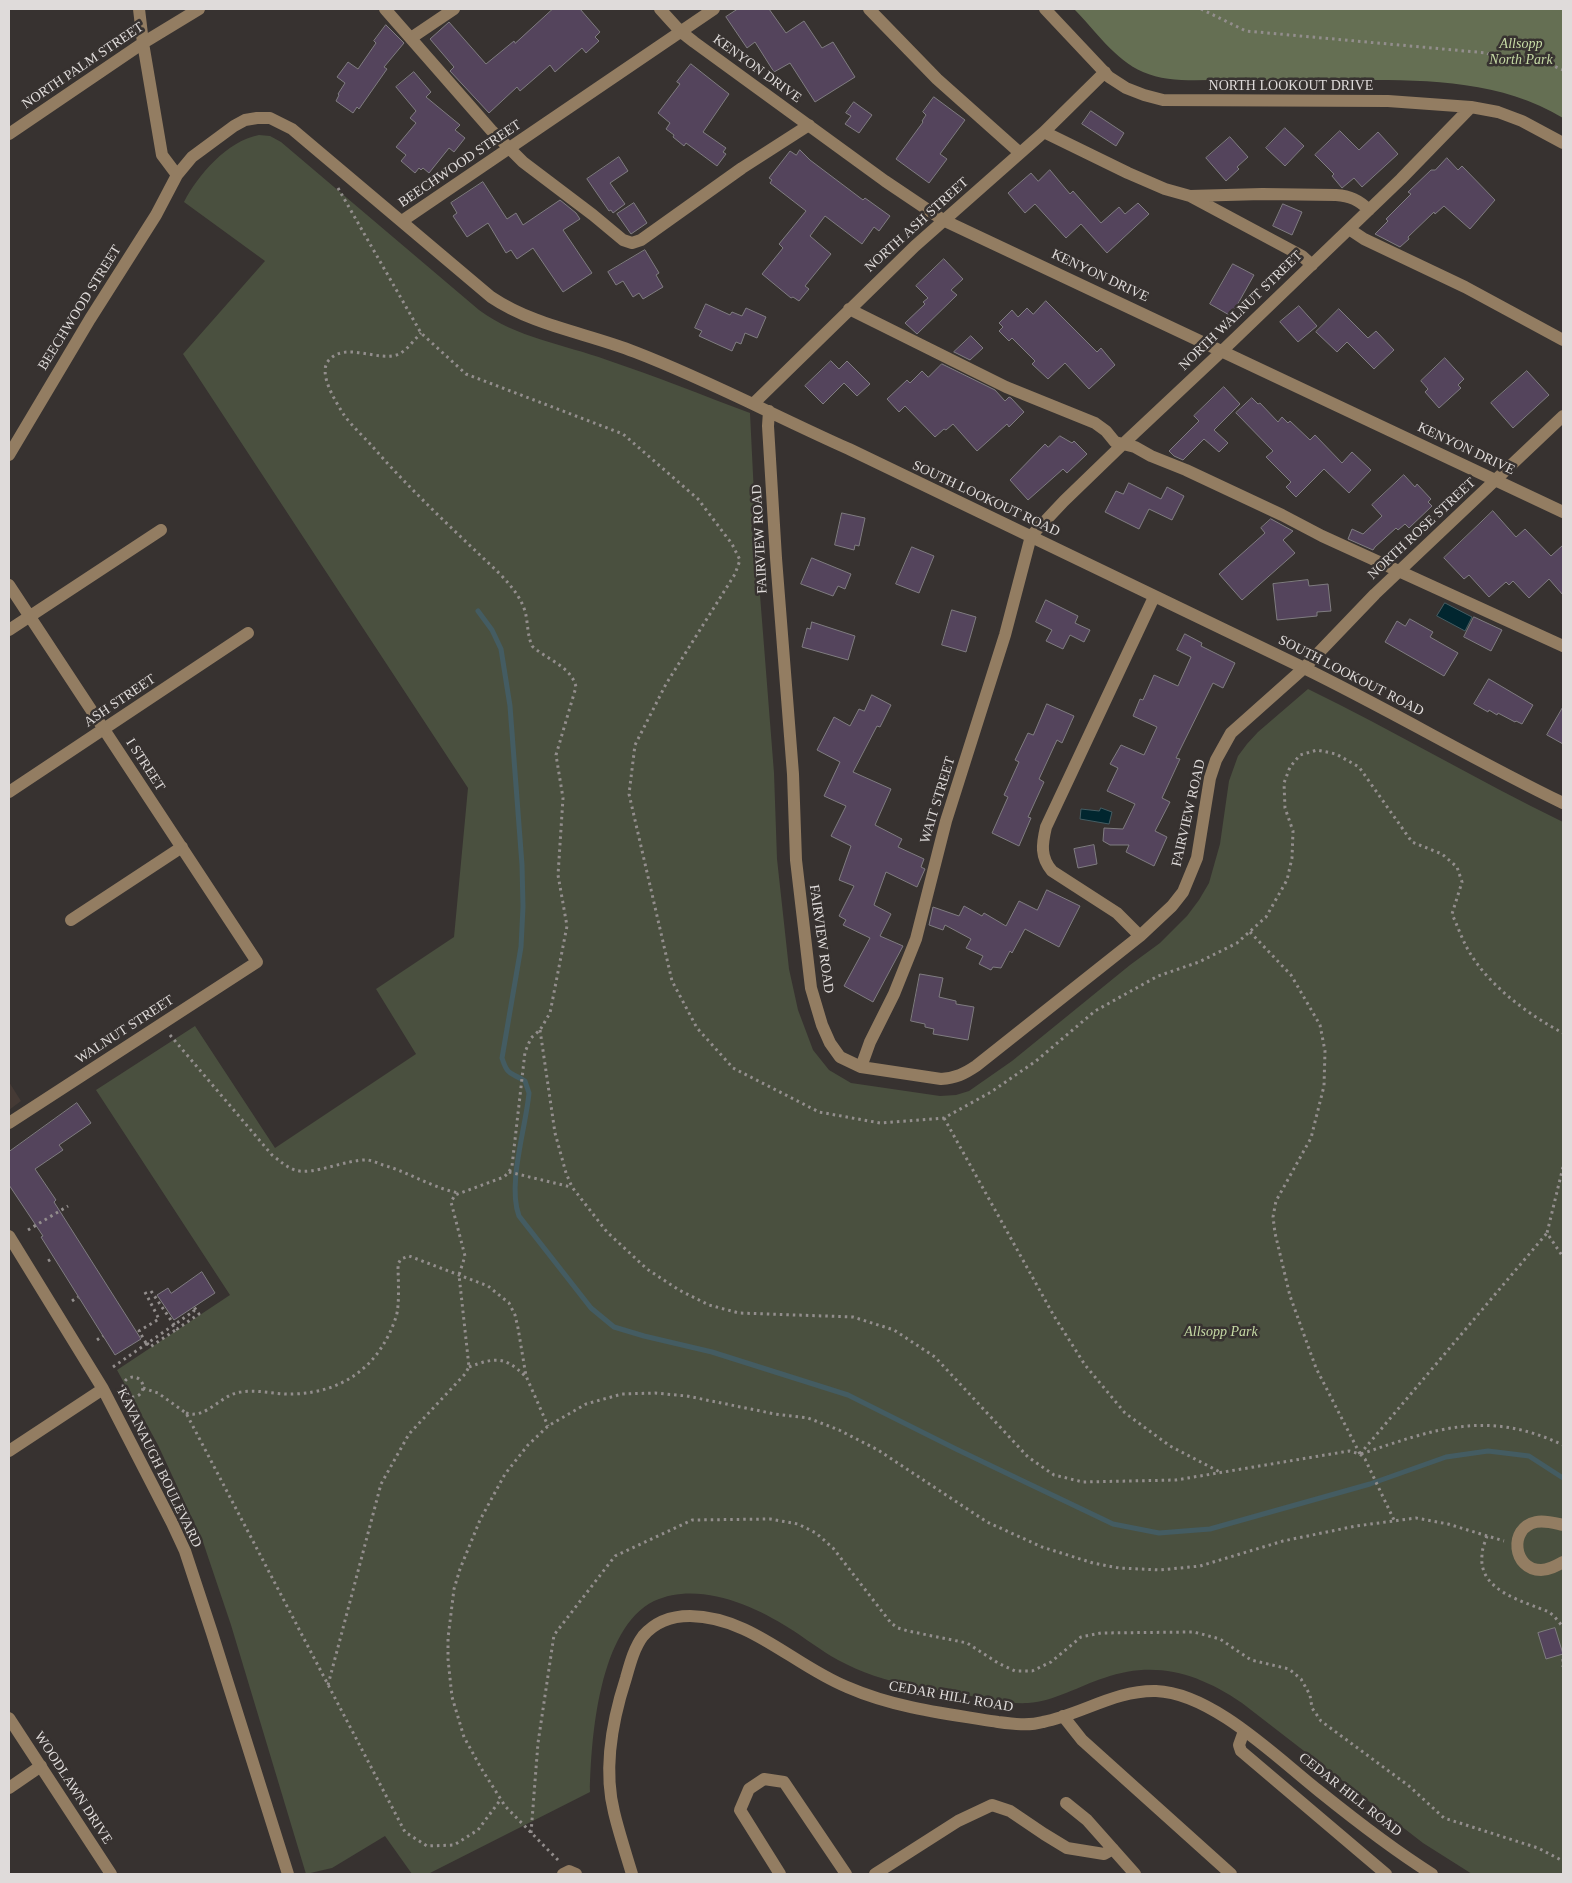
<!DOCTYPE html>
<html>
<head>
<meta charset="utf-8">
<style>
  body { margin:0 }
  #map { position:relative; width:1572px; height:1883px; overflow:hidden; background:#373230; font-family:Georgia,serif }
  canvas { display:block }
  .frame { position:absolute; inset:0; border:10px solid #dfdbda; pointer-events:none }
</style>
</head>
<body>
<div id="map">
<canvas width="1572" height="1883"></canvas>
<div class="frame"></div>
</div>
<script>
const context = document.querySelector('canvas').getContext('2d');
context.lineJoin = 'round';
function fillPath(path, color) { context.fillStyle = color; context.fill(path, 'evenodd'); }
function trace(path, color, width, dash) { context.strokeStyle = color; context.lineWidth = width; context.lineCap = dash ? 'butt' : 'round'; context.setLineDash(dash || []); context.stroke(path); }
function drawText(font, color, halo, rows, align = 'center') {
  context.font = font + ' Georgia,serif'; context.lineWidth = 5; context.setLineDash([]); context.textBaseline = 'middle'; context.strokeStyle = halo; context.fillStyle = color; for (const [text, x, y, turn = 0] of rows) {
    context.save(); context.translate(x, y); context.rotate((+turn || 0) * Math.PI / 180); context.textAlign = isNaN(turn) ? turn : align; if (halo) context.strokeText(text, 0, 0); context.fillText(text, 0, 0); context.restore();
  }
}
fillPath(new Path2D(`
  M9,1082L21,1101L9,1110Z`), '#453a35');
fillPath(new Path2D(`
  M259,135L270,136L281,142L479,310C517,338 563,344 607,360C655,376 702,395 750,413L757,557L774,773L777,859L789,969L798,1010L813,1050L829,1070L851,1083L940,1096L956,1095L969,1091L1012,1061L1130,965L1160,943L1187,916L1199,900L1209,883L1220,844L1229,781L1238,756L1247,744L1258,732L1308,689C1394,731 1477,780 1563,822V1874H1472L1423,1843L1242,1703C1198,1673 1155,1660 1104,1678C1079,1686 1055,1701 1028,1703C1007,1704 987,1699 966,1695C948,1692 930,1689 913,1686C887,1681 860,1672 838,1660C820,1650 805,1638 789,1628C752,1604 697,1581 654,1601C599,1628 591,1738 590,1792L428,1874H412L385,1836L332,1868L306,1874L231,1625L203,1542L158,1445L117,1370L230,1295L96,1090L195,1026L275,1148L416,1054L376,989L454,937L468,788L183,354L265,261L184,202C198,175 227,141 259,135Z`), '#4a503f');
fillPath(new Path2D(`
  M1074,9H1563V118C1502,81 1431,80 1362,80C1319,80 1276,81 1233,80C1204,79 1170,84 1143,72C1115,60 1095,30 1074,9Z`), '#656f53');
const water = new Path2D(`
  M1445,603L1472,617L1465,631L1437,616Z
  M1101,808L1112,812L1109,824L1080,819L1081,809L1099,811Z`);
fillPath(water, '#01262f');
trace(water, '#445c62', 1);
trace(new Path2D(`
  M478,611L492,630L501,649L510,706L522,865L523,907L521,947L502,1058C508,1077 511,1072 525,1081L529,1093C526,1127 507,1185 519,1216L591,1308L614,1327L644,1336L712,1352L848,1395L956,1449L1113,1524L1159,1533L1210,1529L1370,1484L1446,1457L1488,1451L1529,1456L1563,1478`), '#445c62', 5);
const building = new Path2D(`
  M553,9H580L600,32L595,37L599,41L586,53L582,48L555,72L550,65L520,91L517,87L489,113L450,71L454,67L430,39L449,22L486,64L514,41L515,43Z
  M738,9H769L786,33L804,21L822,48L833,42L855,77L815,102L790,63L774,72L755,42L747,48L726,17Z
  M386,25L404,43L384,67L387,69L359,109L357,107L353,113L336,101L339,95L338,94L345,83L337,77L348,62L358,69L376,43L374,41Z
  M691,64L729,94L703,132L726,148L723,152L726,154L717,166L686,143L684,146L673,137L674,135L666,129L670,123L658,113L680,84L677,82Z
  M414,72L431,92L426,97L460,125L455,130L465,138L454,152L449,148L429,173L423,168L421,170L419,168L415,173L401,161L406,155L396,147L416,123L410,118L416,111L396,87Z
  M934,97L965,120L940,154L947,159L929,183L896,159L923,122L922,121L926,115L923,112Z
  M854,102L872,115L859,133L845,124L851,116L846,113Z
  M1091,111L1124,133L1116,146L1082,124Z
  M1285,128L1304,146L1285,166L1266,148Z
  M1340,131L1359,150L1378,132L1398,154L1362,187L1354,178L1342,188L1332,176L1334,174L1315,155Z
  M1230,137L1248,157L1237,167L1239,169L1226,181L1206,158Z
  M800,150L810,160L863,200L865,198L890,216L879,231L874,227L862,244L825,216L810,236L831,254L805,286L809,289L799,301L793,297L791,298L762,274L783,248L779,244L806,211L770,183L772,180L769,178L790,151L796,155Z
  M619,157L628,171L610,183L625,204L613,213L611,210L609,211L587,179Z
  M1447,158L1458,170L1462,166L1495,200L1470,229L1444,206L1435,214L1434,212L1408,237L1409,239L1400,247L1375,234L1388,221L1386,219L1411,194L1408,192L1431,170H1435Z
  M1050,170L1070,194L1073,191L1101,223L1119,207L1125,214L1138,203L1149,214L1107,253L1081,224L1066,238L1035,204L1025,213L1008,193L1031,173L1038,181Z
  M483,182L507,219L516,213L523,225L560,200L576,213L580,219L563,230L592,273L563,292L533,248L517,259L511,250L506,253L488,223L467,237L453,216L457,213L451,203Z
  M634,203L647,223L631,234L617,214Z
  M1283,204L1302,212L1292,235L1273,226Z
  M645,250L659,273L656,275L663,287L643,299L639,293L633,297L623,281L616,285L608,272Z
  M944,259L963,279L951,290L957,295L917,334L905,323L925,304L923,302L928,298L916,286Z
  M1233,264L1254,275L1231,316L1210,304Z
  M1046,301L1097,352L1101,348L1115,365L1089,389L1065,363L1048,379L1032,364L1035,361L1012,338L1009,341L999,331L1003,327L999,323L1012,310L1018,317L1027,308L1033,314Z
  M706,304L730,315L732,312L742,316L746,308L766,317L757,338L745,333L741,344L736,342L732,351L699,336L702,331L695,328Z
  M1299,306L1317,326L1298,342L1280,322Z
  M1339,309L1368,338L1376,331L1394,350L1374,369L1347,342L1337,352L1316,332Z
  M971,336L983,348L970,360L954,352Z
  M1445,358L1464,379L1458,385L1461,388L1439,408L1425,392L1428,389L1421,381Z
  M831,361L839,369L847,361L870,384L857,396L844,383L823,404L805,386Z
  M942,364L995,390L1005,401L1009,397L1011,398L1024,412L1009,427L1007,424L977,451L953,424L946,430L944,429L935,437L905,406L899,412L887,399L907,380L910,383L922,371L928,377Z
  M1527,371L1549,395L1513,428L1491,403Z
  M1224,387L1240,404L1214,430L1228,443L1219,452L1204,439L1183,460L1174,456L1169,451L1199,421L1194,416Z
  M1252,398L1258,404L1260,403L1278,422L1282,417L1288,423L1290,421L1310,440L1315,435L1342,463L1352,452L1371,470L1349,493L1324,469L1296,497L1286,487L1291,482L1266,457L1273,451L1236,413Z
  M1060,436L1072,443L1074,441L1087,454L1067,473L1063,469L1028,500L1010,480L1045,444L1048,447Z
  M1404,475L1415,487L1417,484L1431,499L1428,502L1432,506L1409,528L1405,524L1398,530L1396,528L1375,547L1373,550L1348,539L1352,529L1363,534L1382,516L1372,505Z
  M1129,483L1161,499L1167,487L1184,496L1172,520L1149,509L1139,529L1105,512L1116,491L1123,494Z
  M1493,511L1516,537L1525,529L1551,556L1563,545V595L1549,579L1529,598L1513,581L1509,585L1506,582L1489,597L1469,575L1464,579L1444,558Z
  M842,513L865,518L859,546L855,545L854,550L835,545Z
  M1271,519L1293,531L1283,540L1295,553L1242,600L1219,574L1265,533L1261,528Z
  M912,547L934,556L919,593L896,584Z
  M812,558L851,574L845,589L838,586L833,596L801,584Z
  M1308,580L1309,586L1328,584L1331,611L1317,612V616L1277,620L1273,584Z
  M1046,600L1078,616L1075,623L1090,630L1084,642L1070,635L1063,649L1046,641L1052,630L1036,622Z
  M952,610L976,617L966,652L942,645Z
  M1474,617L1502,630L1491,651L1464,637Z
  M1410,619L1433,632L1430,637L1458,653L1444,676L1385,642L1397,621L1405,626Z
  M812,622L855,636L848,660L802,647L807,628L810,629Z
  M1185,634L1202,643L1201,646L1235,663L1223,688L1213,683L1176,758L1180,759L1162,798L1170,802L1155,831L1167,837L1154,866L1126,852L1129,845H1110L1103,841L1104,828L1123,829L1135,804L1107,791L1118,768L1110,764L1121,745L1144,755L1157,727L1133,716L1140,699L1143,700L1154,675L1178,686L1191,657L1177,650Z
  M1489,679L1533,705L1522,724L1516,721L1515,722L1498,713L1497,715L1489,710L1488,712L1474,704Z
  M872,695L891,705L880,727L877,726L853,772L891,789L875,825L902,839L898,847L924,859L921,867L925,869L917,887L886,872L874,905L891,914L880,936L903,946L873,1002L844,986L870,938L843,925L846,920L839,916L854,886L839,880L851,846L831,836L846,806L824,796L840,762L817,750L834,717L850,726L859,709L864,711Z
  M1047,704L1074,716L1062,743L1057,740L1039,779L1044,782L1028,817L1031,818L1019,846L992,833L1008,797L1004,795L1019,762L1015,760L1028,733L1033,735Z
  M1563,707V744L1547,735Z
  M1094,845L1097,864L1078,868L1074,849Z
  M1047,890L1080,906L1059,947L1025,929L1012,953L1010,951L1001,968L993,967L991,970L979,964L983,956L966,948L971,939L945,925L943,930L929,925L933,907L959,916L964,906L982,916L984,913L1006,926L1019,901L1037,910Z
  M920,974L943,978L939,997L956,1001V1004L974,1007L968,1040L933,1034L934,1029L925,1027V1024L911,1021Z
  M77,1103L91,1123L59,1145L63,1150L35,1169L56,1200L54,1202L141,1339L115,1355L41,1237L43,1236L9,1185V1152Z
  M202,1272L215,1293L174,1320L157,1295L168,1288L171,1293Z
  M1555,1628L1563,1654L1546,1659L1538,1633Z`);
fillPath(building, '#54445c');
trace(building, '#7f7c80', 1);
trace(new Path2D(`
  M1201,9L1246,31L1487,53L1502,62L1542,61L1563,70
  M338,188L421,333L466,374L623,434L698,499L732,544L740,560L735,574L666,684L635,745L629,794L672,981L697,1028L733,1068L819,1112L880,1123L944,1118L991,1092L1036,1061L1095,1011L1158,976L1199,962L1237,943L1266,917L1287,880L1292,858L1293,831L1285,808L1284,783L1290,767L1300,755L1317,750L1336,754L1359,767L1412,842L1442,854L1457,867L1462,882L1452,914C1457,925 1461,936 1466,946C1485,983 1527,1014 1563,1033
  M1250,932L1291,975L1320,1025L1325,1051L1324,1086L1311,1138L1276,1201L1273,1217L1275,1233L1290,1296L1316,1368L1360,1454
  M540,1030L555,1133L566,1173L572,1187L607,1232L647,1269L679,1290L709,1305L739,1313L853,1317L894,1330L935,1357L1028,1457L1054,1475L1083,1482L1176,1480L1349,1451L1360,1454L1365,1459L1394,1520
  M170,1035L272,1155C280,1161 286,1167 295,1170C313,1176 346,1159 368,1160C373,1161 378,1163 383,1165C409,1172 432,1188 459,1193
  M944,1118L1054,1316L1085,1365L1125,1413L1170,1446L1220,1472
  M1563,1167L1547,1233L1563,1257
  M509,1172L571,1187
  M28,1230L68,1206
  M48,1261L53,1258
  M151,1291L177,1329L199,1314L194,1307
  M145,1292L159,1319L139,1331L146,1343
  M72,1301L78,1297
  M97,1340L103,1336
  M147,1343L150,1347L177,1329
  M469,1367C494,1358 504,1355 525,1376
  M123 1387a10 10 0 1 1 20 0a10 10 0 1 1-20 0Z
  M143,1388L158,1393L186,1413L405,1832L427,1846L454,1845L478,1830L501,1799
  M186,1413C206,1420 221,1394 241,1392C258,1389 276,1395 294,1394C345,1392 380,1365 396,1317C400,1305 398,1277 398,1264L401,1259L409,1256L488,1286L509,1303L515,1315L518,1328L526,1376L548,1426
  M1360,1454L1547,1233
  M1361,1454C1435,1429 1487,1409 1563,1445
  M1487,1536C1485,1542 1482,1549 1482,1555C1478,1591 1523,1601 1549,1612L1554,1616L1563,1627
  M1563,1659V1667
  M328,1685L381,1484L409,1434L465,1374L469,1367L459,1275L465,1256L451,1202L455,1195L504,1177L509,1172L512,1166L525,1052L531,1038L540,1030L550,1013L567,926L558,875L563,798L556,755L576,687C572,667 546,659 532,646C527,634 528,622 525,611C520,596 511,586 501,575C457,533 412,492 372,446C363,436 352,426 344,415C336,402 317,373 329,360C346,341 380,363 399,354C407,350 414,340 421,333
  M531,1833L538,1743L554,1635L615,1556L692,1520L770,1519L798,1524L816,1533L833,1548L891,1623L898,1628L908,1631L967,1643L998,1663L1015,1671H1032L1051,1662L1081,1637L1101,1633L1194,1632L1220,1639L1251,1660L1289,1669L1301,1679L1310,1695L1312,1708L1321,1721L1409,1786L1444,1818L1538,1848L1563,1861
  M558,1860L505,1806L481,1768L464,1737L452,1697L448,1659V1638L454,1589L460,1569L480,1520L505,1474L528,1445L548,1426L586,1404L622,1394L655,1393L687,1396L775,1414L808,1418L839,1430L878,1450L987,1522L1042,1547L1093,1563L1119,1568L1160,1570L1200,1566L1283,1541L1356,1526L1416,1518L1448,1524L1504,1541`), '#938e8d', 3, [2.5, 4]);
trace(new Path2D(`
  M139,9L143,43L162,155L177,175
  M385,9L491,130L523,162L593,215L623,240L632,243L641,240L742,168L809,125
  M660,9L680,31L694,42L885,181L943,220L1563,512
  M869,9L937,79L1020,153
  M1045,9L1109,77L1126,88L1144,95L1163,100L1388,101L1471,107L1498,112L1522,121L1563,143
  M411,38L454,9
  M1044,132L1128,173L1165,189L1190,196L1302,256L1312,265
  M9,134L143,43L199,9
  M1190,196L1262,194L1336,195C1350,196 1359,200 1369,210
  M402,221L714,9
  M1349,229L1364,239L1465,287L1563,340
  M849,309L1006,387L1095,423L1106,431L1115,442L1135,447L1151,456L1186,470L1282,515L1322,536L1563,646
  M753,404L915,246L1044,132L1105,72
  M769,411L768,426L776,558L793,774L796,860L811,988L822,1025L830,1043L840,1057L861,1067L941,1079C956,1078 964,1074 976,1066L1140,936L1172,906L1183,892L1197,858L1210,778L1216,760L1231,733L1304,668L1375,594L1563,416
  M9,455L90,319L156,215L177,175L192,157L234,126L245,120L257,118H270L292,129L491,297C534,326 587,333 635,352C708,380 777,417 849,449L1304,668C1392,711 1476,761 1563,803
  M9,585L257,962L9,1123
  M9,630L161,530
  M9,792L248,633
  M71,920L182,847
  M1140,936L1117,913L1052,871C1040,857 1042,844 1046,827L1154,597
  M861,1067L870,1042L894,994L916,939L946,821L1005,635L1031,536L1064,501L1123,444L1221,352L1401,179L1471,107
  M9,1236L103,1389L172,1523L185,1551L212,1633L288,1874
  M9,1451L103,1389
  M1563,1525C1554,1523 1545,1520 1536,1522C1508,1528 1513,1570 1541,1570C1549,1570 1556,1566 1563,1562
  M1063,1716L1082,1740L1231,1874
  M9,1718L111,1874
  M1244,1731L1239,1745L1241,1751L1386,1874
  M9,1788L41,1766
  M1066,1803L1087,1820L1135,1874
  M563,1874L569,1871L576,1874
  M632,1874C626,1854 619,1833 614,1812C603,1768 612,1721 626,1678C630,1664 634,1648 643,1636C655,1622 672,1616 690,1616C751,1617 793,1665 847,1687C895,1708 947,1714 998,1722C1013,1724 1029,1726 1043,1722C1082,1714 1116,1690 1156,1691C1212,1693 1276,1757 1319,1791C1355,1820 1392,1849 1432,1874
  M780,1874L740,1810L749,1789L764,1779L784,1782L846,1874
  M875,1874L958,1821L992,1805L1010,1811L1044,1834L1067,1848L1104,1854L1113,1849`), '#937d62', 12);
trace(new Path2D(`
  M113,1367L194,1311L192,1308`), '#938e8d', 3, [2.5, 4]);
drawText('italic 14px', '#c6daa5', '#373230', [
  ["Allsopp",1521,44],
  ["North Park",1521,60],
  ["Allsopp Park",1221,1332]
]);
drawText('14px', '#dfdbda', '#373230', [
  ["NORTH PALM STREET",83,66,-34],
  ["KENYON DRIVE",757,69,36],
  ["NORTH LOOKOUT DRIVE",1291,86],
  ["BEECHWOOD STREET",460,164,-34],
  ["NORTH ASH STREET",917,225,-42],
  ["KENYON DRIVE",1100,276,25],
  ["BEECHWOOD STREET",80,308,-58],
  ["NORTH WALNUT STREET",1241,311,-44],
  ["KENYON DRIVE",1466,449,25],
  ["SOUTH LOOKOUT ROAD",986,499,25],
  ["NORTH ROSE STREET",1422,529,-43],
  ["FAIRVIEW ROAD",760,539,-93],
  ["SOUTH LOOKOUT ROAD",1351,676,27],
  ["ASH STREET",120,701,-34],
  ["I STREET",145,765,57],
  ["WAIT STREET",938,800,-73],
  ["FAIRVIEW ROAD",1189,813,-77],
  ["FAIRVIEW ROAD",821,939,82],
  ["WALNUT STREET",125,1030,-33],
  ["KAVANAUGH BOULEVARD",159,1468,64],
  ["CEDAR HILL ROAD",951,1697,10],
  ["WOODLAWN DRIVE",73,1788,57],
  ["CEDAR HILL ROAD",1350,1795,38]
]);
</script>
</body>
</html>
